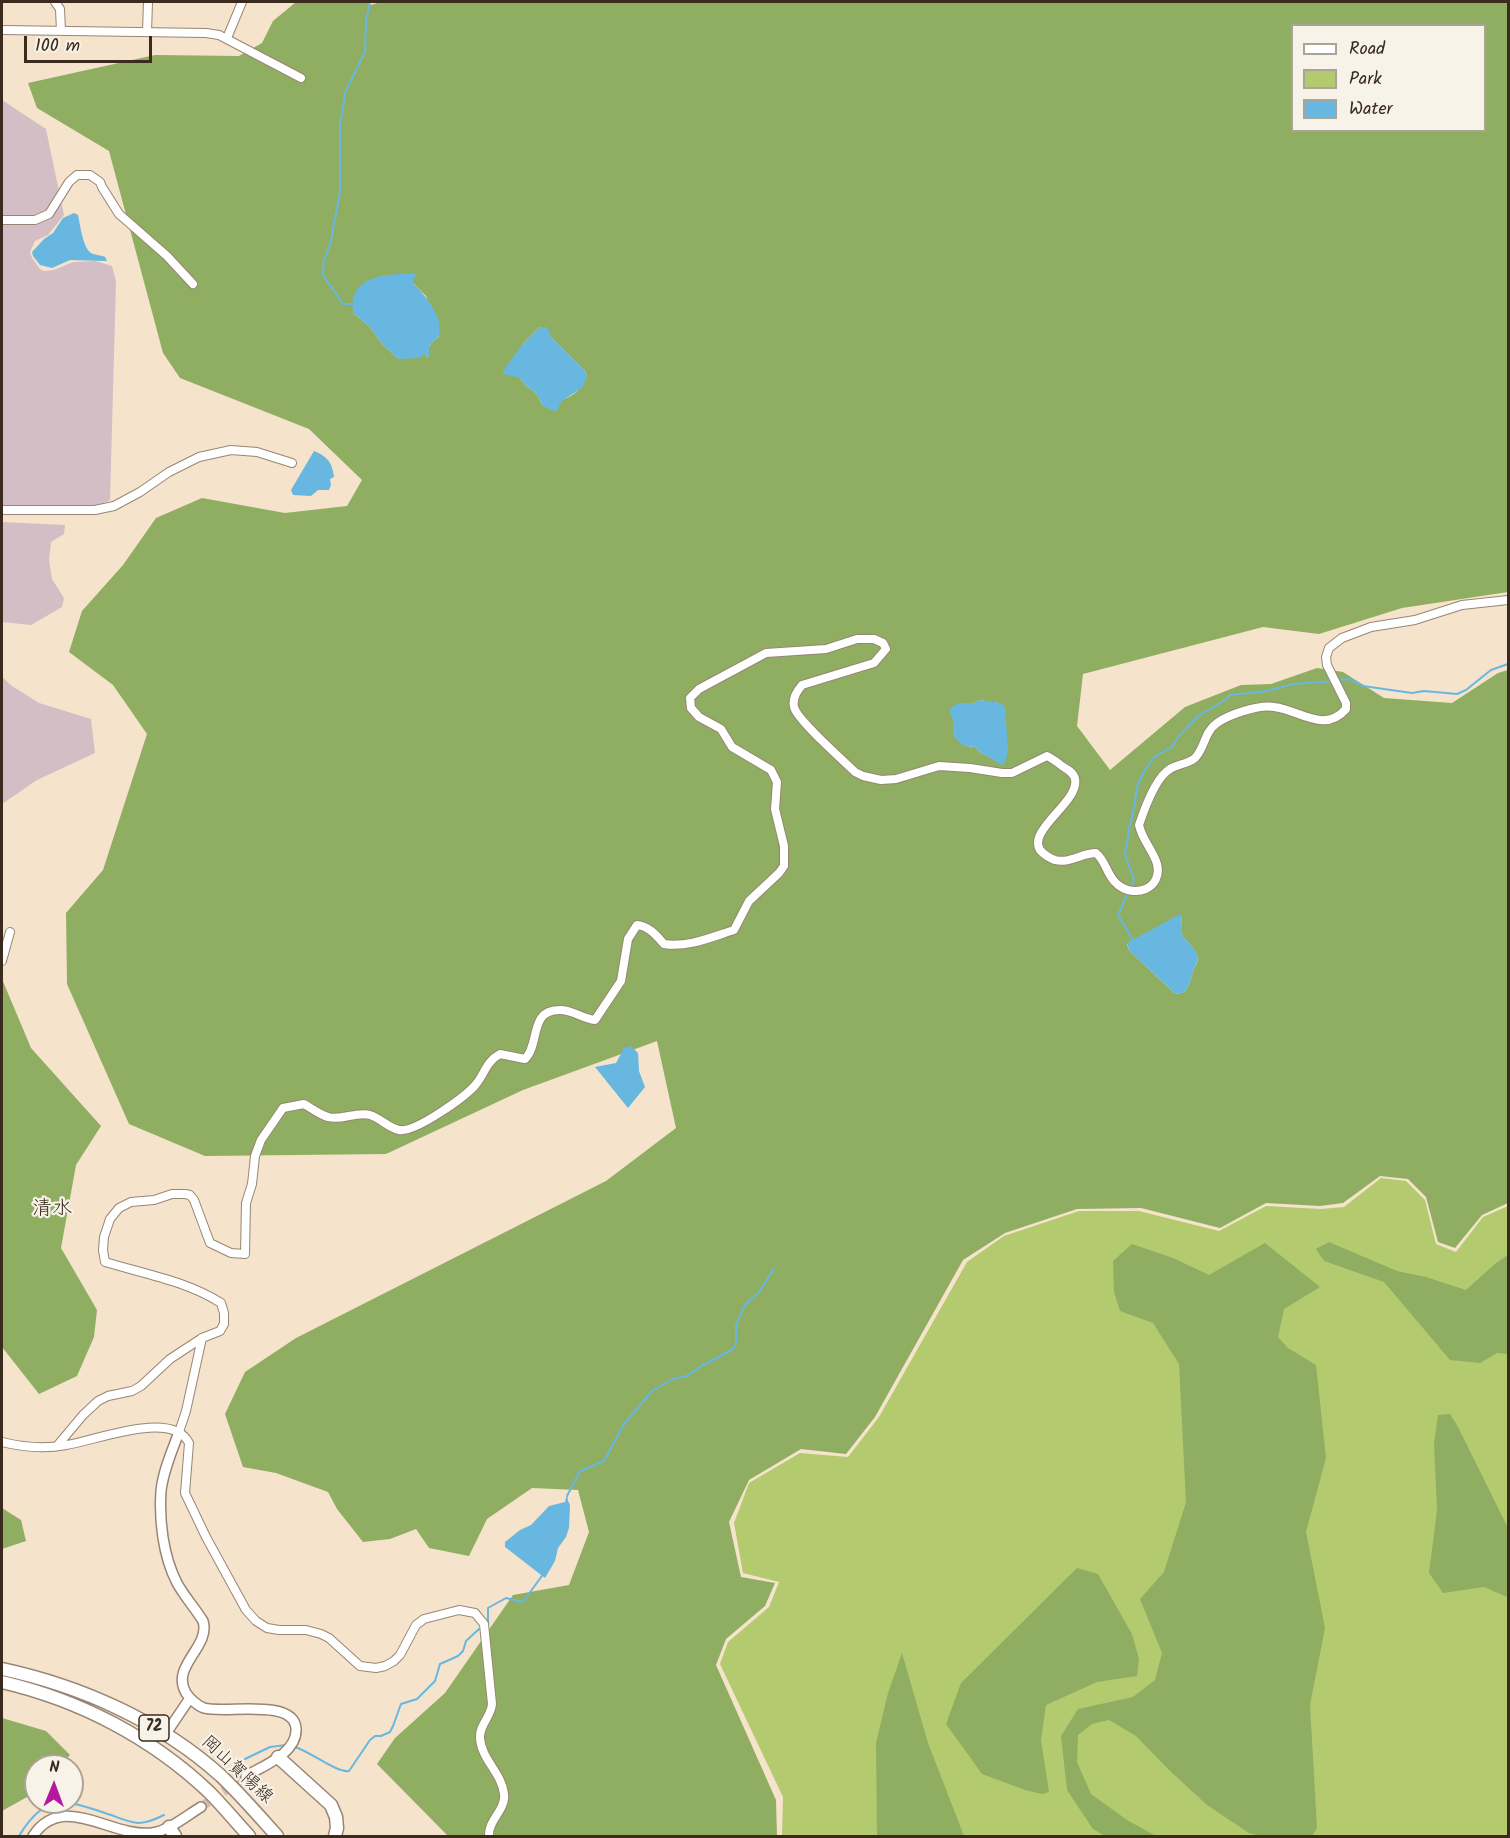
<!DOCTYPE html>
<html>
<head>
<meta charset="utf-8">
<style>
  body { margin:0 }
  #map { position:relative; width:1510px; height:1838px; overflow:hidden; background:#f5e3cc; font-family:Kalam,sans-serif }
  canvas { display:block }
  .frame { position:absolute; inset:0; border:3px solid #3b2a1e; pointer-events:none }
  .legend { position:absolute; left:1291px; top:24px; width:195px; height:108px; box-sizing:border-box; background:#f7f3e8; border:2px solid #aca397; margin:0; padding:8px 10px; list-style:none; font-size:18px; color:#3b2a1e }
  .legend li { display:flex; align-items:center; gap:12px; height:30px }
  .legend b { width:30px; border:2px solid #aca397 }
  .north { position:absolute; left:24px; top:1754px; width:60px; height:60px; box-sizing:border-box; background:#f7f3e8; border:2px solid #aca397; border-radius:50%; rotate:1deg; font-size:16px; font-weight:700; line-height:24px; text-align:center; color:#3b2a1e }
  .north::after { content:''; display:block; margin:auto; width:21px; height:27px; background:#b5179e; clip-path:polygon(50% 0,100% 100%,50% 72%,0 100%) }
  .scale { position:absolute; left:24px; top:36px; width:128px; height:27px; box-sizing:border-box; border:3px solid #3b2a1e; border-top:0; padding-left:8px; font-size:18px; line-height:21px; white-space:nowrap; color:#3b2a1e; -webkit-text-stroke:4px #f7f3e8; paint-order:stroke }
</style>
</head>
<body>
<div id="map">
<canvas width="1510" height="1838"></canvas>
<div class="frame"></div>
<ul class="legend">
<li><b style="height:8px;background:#fff"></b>Road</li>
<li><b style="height:16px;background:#b4ca6e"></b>Park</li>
<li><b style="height:16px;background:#67b7e1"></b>Water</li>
</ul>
<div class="north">N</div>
<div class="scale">100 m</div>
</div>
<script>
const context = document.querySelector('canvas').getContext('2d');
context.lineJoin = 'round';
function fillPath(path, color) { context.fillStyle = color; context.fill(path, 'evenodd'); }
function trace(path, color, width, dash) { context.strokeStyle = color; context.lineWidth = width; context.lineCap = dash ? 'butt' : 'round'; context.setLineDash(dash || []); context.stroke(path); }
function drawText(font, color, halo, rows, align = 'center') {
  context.font = font + ' Kalam,"Klee One",sans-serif'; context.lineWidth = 4.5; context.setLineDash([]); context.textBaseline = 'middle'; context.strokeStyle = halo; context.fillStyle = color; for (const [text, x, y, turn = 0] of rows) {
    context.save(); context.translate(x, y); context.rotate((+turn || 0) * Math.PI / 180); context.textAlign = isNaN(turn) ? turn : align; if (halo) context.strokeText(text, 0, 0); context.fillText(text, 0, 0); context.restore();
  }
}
fillPath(new Path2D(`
  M2,100L46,129L64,215L48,235L35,241L30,252L32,258L40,269L44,271L54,270L73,262L95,261L112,266L116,281L110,500L98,506H2Z
  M2,522L65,525L64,534L51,542L49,560L52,579L64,598L62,607L31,625L2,622Z
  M2,677L12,686L39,703L91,719L95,753L37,780L2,804Z`), '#d2bec4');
fillPath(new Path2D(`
  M1381,1178L1406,1181L1425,1200L1436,1244L1456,1252L1483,1217L1508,1206V1836H782L783,1797L720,1664L728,1642L769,1607L779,1582L743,1573L734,1523L749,1483L800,1453L848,1457L879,1417L967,1262L1004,1236L1079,1211H1139L1219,1231L1266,1206L1321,1209L1344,1207Z`), '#b4ca6e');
fillPath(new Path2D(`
  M296,2H367L371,5L380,2H1508V592L1402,608L1319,634L1263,627L1083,674L1077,726L1110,770L1185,707L1241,685L1271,684L1317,668L1343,672L1384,698L1452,703L1498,673L1508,670V1203L1482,1215L1455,1248L1438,1242L1426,1197L1408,1179L1380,1176L1343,1203L1320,1206L1266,1203L1220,1228L1141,1208L1077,1209L1005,1233L963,1260L875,1417L846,1454L801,1449L749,1480L729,1522L741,1577L775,1583L765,1606L726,1639L716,1665L776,1800L777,1836H448L377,1764L395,1738L445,1693L513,1595L569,1585L589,1532L578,1490L532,1488L487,1519L469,1556L429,1548L416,1529L390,1539L363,1542L337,1509L328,1492L276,1473L243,1467L225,1414L245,1372L296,1338L606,1181L676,1128L657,1041L523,1090L386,1154L205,1156L129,1124L67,984L66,913L103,870L147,734L113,685L69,652L82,611L123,565L156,518L202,498L285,513L347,506L362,480L309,429L180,378L163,353L109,151L37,108L28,83L155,55L239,56L262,43L273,21ZM1292,26H1484V130H1292ZM413,278V283L426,296L439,336L429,346L428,357L425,354L399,359L383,345L370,327L353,313ZM540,327H545L551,337L584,370L587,375C580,396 563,401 543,406L536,393L526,386L520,378L522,345ZM980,700L993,703L997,702L988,756L981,753L975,747H970L953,734V721L959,703H974ZM1182,916C1182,921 1180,930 1182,935C1186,941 1197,949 1198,959C1198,963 1194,967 1193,972C1189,983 1189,996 1174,993L1129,950L1127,944Z
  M2,979L31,1048L101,1126L76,1165L61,1248L97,1310L94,1337L77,1376L39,1394L2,1347Z
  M1329,1242L1397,1271L1426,1277L1466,1290L1496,1263L1508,1255V1354L1497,1353L1480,1363L1450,1360L1384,1282L1324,1261L1316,1249Z
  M1265,1243L1320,1287L1284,1309L1278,1337L1288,1348L1316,1365L1326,1458L1306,1532L1325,1628L1310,1705L1317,1828L1312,1836H1260L1249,1833L1207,1805L1169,1770L1136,1736L1109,1720L1092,1724L1078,1735L1077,1762L1091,1794L1127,1820L1156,1836H1105L1093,1829L1067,1790L1061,1736L1078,1709L1133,1697L1155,1680L1162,1653L1140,1599L1164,1572L1186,1502L1179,1364L1153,1323L1120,1311L1114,1292L1113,1261L1132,1244L1173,1258L1209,1275Z
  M1450,1414L1458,1427L1508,1528V1600L1507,1597L1484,1587L1443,1593L1429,1573L1437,1510L1434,1444L1438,1415Z
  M2,1508L21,1520L26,1541L2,1549Z
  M1077,1568L1098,1574L1132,1634L1139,1659L1137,1676L1097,1682L1046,1705L1041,1740L1049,1792L1042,1794L1025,1790L982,1774L946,1724L961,1683Z
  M902,1653L928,1743L964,1836H877L876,1743L888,1693Z
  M2,1718L46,1731L70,1755L60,1766H36V1792L2,1811Z`), '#8fae61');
fillPath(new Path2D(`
  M74,213L78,215C80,224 83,248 91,253C94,255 101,255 105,257L107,261L70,260L52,268L40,265L33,256L32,252L44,239L53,233L63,218Z
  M416,273V277L413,278V283C424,294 444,317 439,335C437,339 432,343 429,346V358L425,354L420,358L399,359L383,345L370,327L353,313C353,308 352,302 353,298C361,272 395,275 416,273Z
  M540,327H545L549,330L551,337L584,370L587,375L583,387L562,401L556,412L543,406L536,393L526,386L520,378L503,374V371L522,345Z
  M314,451C328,457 332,462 334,477L330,479L331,485L329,490H318L311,496L293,495L291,490Z
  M979,700C988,702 999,700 1005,707L1008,751L1005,763L1002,765L981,753L975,747L964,746L955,738L953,734V721L949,709L959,703H974Z
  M1180,914L1182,916C1182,921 1180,930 1182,935C1186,941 1197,949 1198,958C1198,963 1194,967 1193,972C1189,983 1189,996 1174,993L1129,950L1127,943Z
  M631,1046L638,1053L639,1071L645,1087L628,1108L595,1067L616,1063L624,1048Z
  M567,1494L568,1501L570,1505L569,1528L566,1537L558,1548L555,1561L545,1578L505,1547V1542L520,1530L531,1525L549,1506L565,1502Z`), '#67b7e1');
trace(new Path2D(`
  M353,304H343L323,275L324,260L330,245L340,192V124L346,90L365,52L366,21L370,2
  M1338,680L1350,679L1363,686L1412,693L1424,691L1457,694L1466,690L1491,670L1508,664
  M1131,887L1134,880L1125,854L1130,825L1134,808L1137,787L1142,775L1154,757L1172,747L1179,736L1198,716L1225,700L1230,695L1267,691L1293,684L1333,681
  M1128,892L1118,915L1133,940
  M567,1496L580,1471L604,1461L624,1424L652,1391L673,1379L687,1376L700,1367L733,1349L736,1343V1325L740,1316L745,1305L760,1291L774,1268
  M488,1625V1608L506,1598L523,1602L544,1573
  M295,1747C311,1752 337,1773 349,1771L370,1740L375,1736H381L390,1732L393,1726L401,1704L417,1699L435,1681L440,1664L458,1656L463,1651L466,1641L479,1629
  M245,1759L270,1747L286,1745
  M19,1836C47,1791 66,1800 111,1815C119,1818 128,1822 138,1823C147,1823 156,1819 164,1815`), '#67b7e1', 2);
trace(new Path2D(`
  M201,1807L246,1776`), '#d0bea9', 9, [9, 4.5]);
const minor = new Path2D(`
  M55,2L60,9L61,31
  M2,30L206,33L219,35L301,78
  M147,32L148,2
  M227,38L242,2
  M2,220H35L49,214L69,182L77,175H90L100,182L102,187L119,214L167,256L193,284
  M2,510H95L114,506L140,492L169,472L199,457L231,450L257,452L292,463
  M2,961L10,932
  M179,1432L186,1411L202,1338
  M2,1442C22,1447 46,1449 66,1445C95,1441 172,1409 189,1443L185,1493L206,1537L246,1610L256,1621L267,1628L279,1630H306L321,1634L329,1638L360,1666L376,1668L385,1666L394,1661L400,1655L416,1625L424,1619L459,1610L475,1613L484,1624L492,1704C491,1717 479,1725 480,1738C481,1759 502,1773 504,1794C506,1810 488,1820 489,1836
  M57,1446L83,1415L98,1401L108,1396L132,1391L141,1386L170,1359L202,1338L220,1331L224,1324V1313L221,1303C186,1281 145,1274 105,1262L103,1250L104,1237L110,1219L119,1208L131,1202L154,1200L172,1194H185L190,1195L194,1200L210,1243L231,1253L245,1254L246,1203L252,1184L255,1156L261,1140L283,1108L304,1104C311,1108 320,1115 328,1117C342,1121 356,1111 370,1115C380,1118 389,1128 399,1130C415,1133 467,1096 477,1083C485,1072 487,1061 500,1054L525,1059C540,1045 529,1010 559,1010C572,1009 582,1019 595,1020L621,981L628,939L637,925C649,926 657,936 664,944C687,948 712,937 734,930L749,901L779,873L784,866V846L775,809L777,782L771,770L732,747L721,729L699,717L691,708L690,698L699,689L766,653L826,649L857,639H874L883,643L886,649L874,663L802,685C797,691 792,698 794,707C797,720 843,760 855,772L863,776L881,780L896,779L939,766L970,768L1002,773H1012L1047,756C1053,759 1057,762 1062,766C1067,769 1074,773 1075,779C1080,801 1027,830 1040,850C1043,854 1051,859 1055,860C1069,864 1082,853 1096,853C1106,861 1107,876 1117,884C1134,899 1163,889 1157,864C1153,850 1142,840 1139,825C1144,810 1156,777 1170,769C1178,764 1188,764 1195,758C1205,748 1204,732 1217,723C1228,715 1259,704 1274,707C1300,710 1324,734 1346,709V703L1327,665L1326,657L1329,648L1342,638L1371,627L1415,620L1462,605L1508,600`);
const tertiary = new Path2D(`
  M179,1432C172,1451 163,1471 161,1491C159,1520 163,1556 177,1583C184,1596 195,1608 203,1621C211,1647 170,1666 186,1693C190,1699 198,1706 204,1708C225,1714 293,1698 296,1728C298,1753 263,1766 246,1776
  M165,1735L190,1698
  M33,1836C63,1791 111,1838 152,1833C170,1830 186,1816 201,1807`);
const primary = new Path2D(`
  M2,1669C81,1686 160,1721 221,1776C240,1794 259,1816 277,1836
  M2,1682C79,1700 151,1737 209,1792C223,1806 236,1822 249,1836
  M278,1757L331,1805L336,1817L337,1828L335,1836
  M169,1827L175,1836`);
trace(minor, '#988675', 10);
trace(tertiary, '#988675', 12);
trace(primary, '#988675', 15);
trace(minor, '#fff', 8);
trace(tertiary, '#fff', 9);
trace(primary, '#fff', 12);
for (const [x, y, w] of [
  [154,1728,30]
]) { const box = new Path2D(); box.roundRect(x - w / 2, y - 13, w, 26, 4.5); context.fillStyle = '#f7f3e8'; context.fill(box); trace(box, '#3b2a1e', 1.5); }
drawText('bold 16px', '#3b2a1e', null, [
  ["72",154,1728]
]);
drawText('18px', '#3b2a1e', '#f7f3e8', [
  ["岡山賀陽線",236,1771,43]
]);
drawText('20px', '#3b2a1e', '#f7f3e8', [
  ["清水",52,1211]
]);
</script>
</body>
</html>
